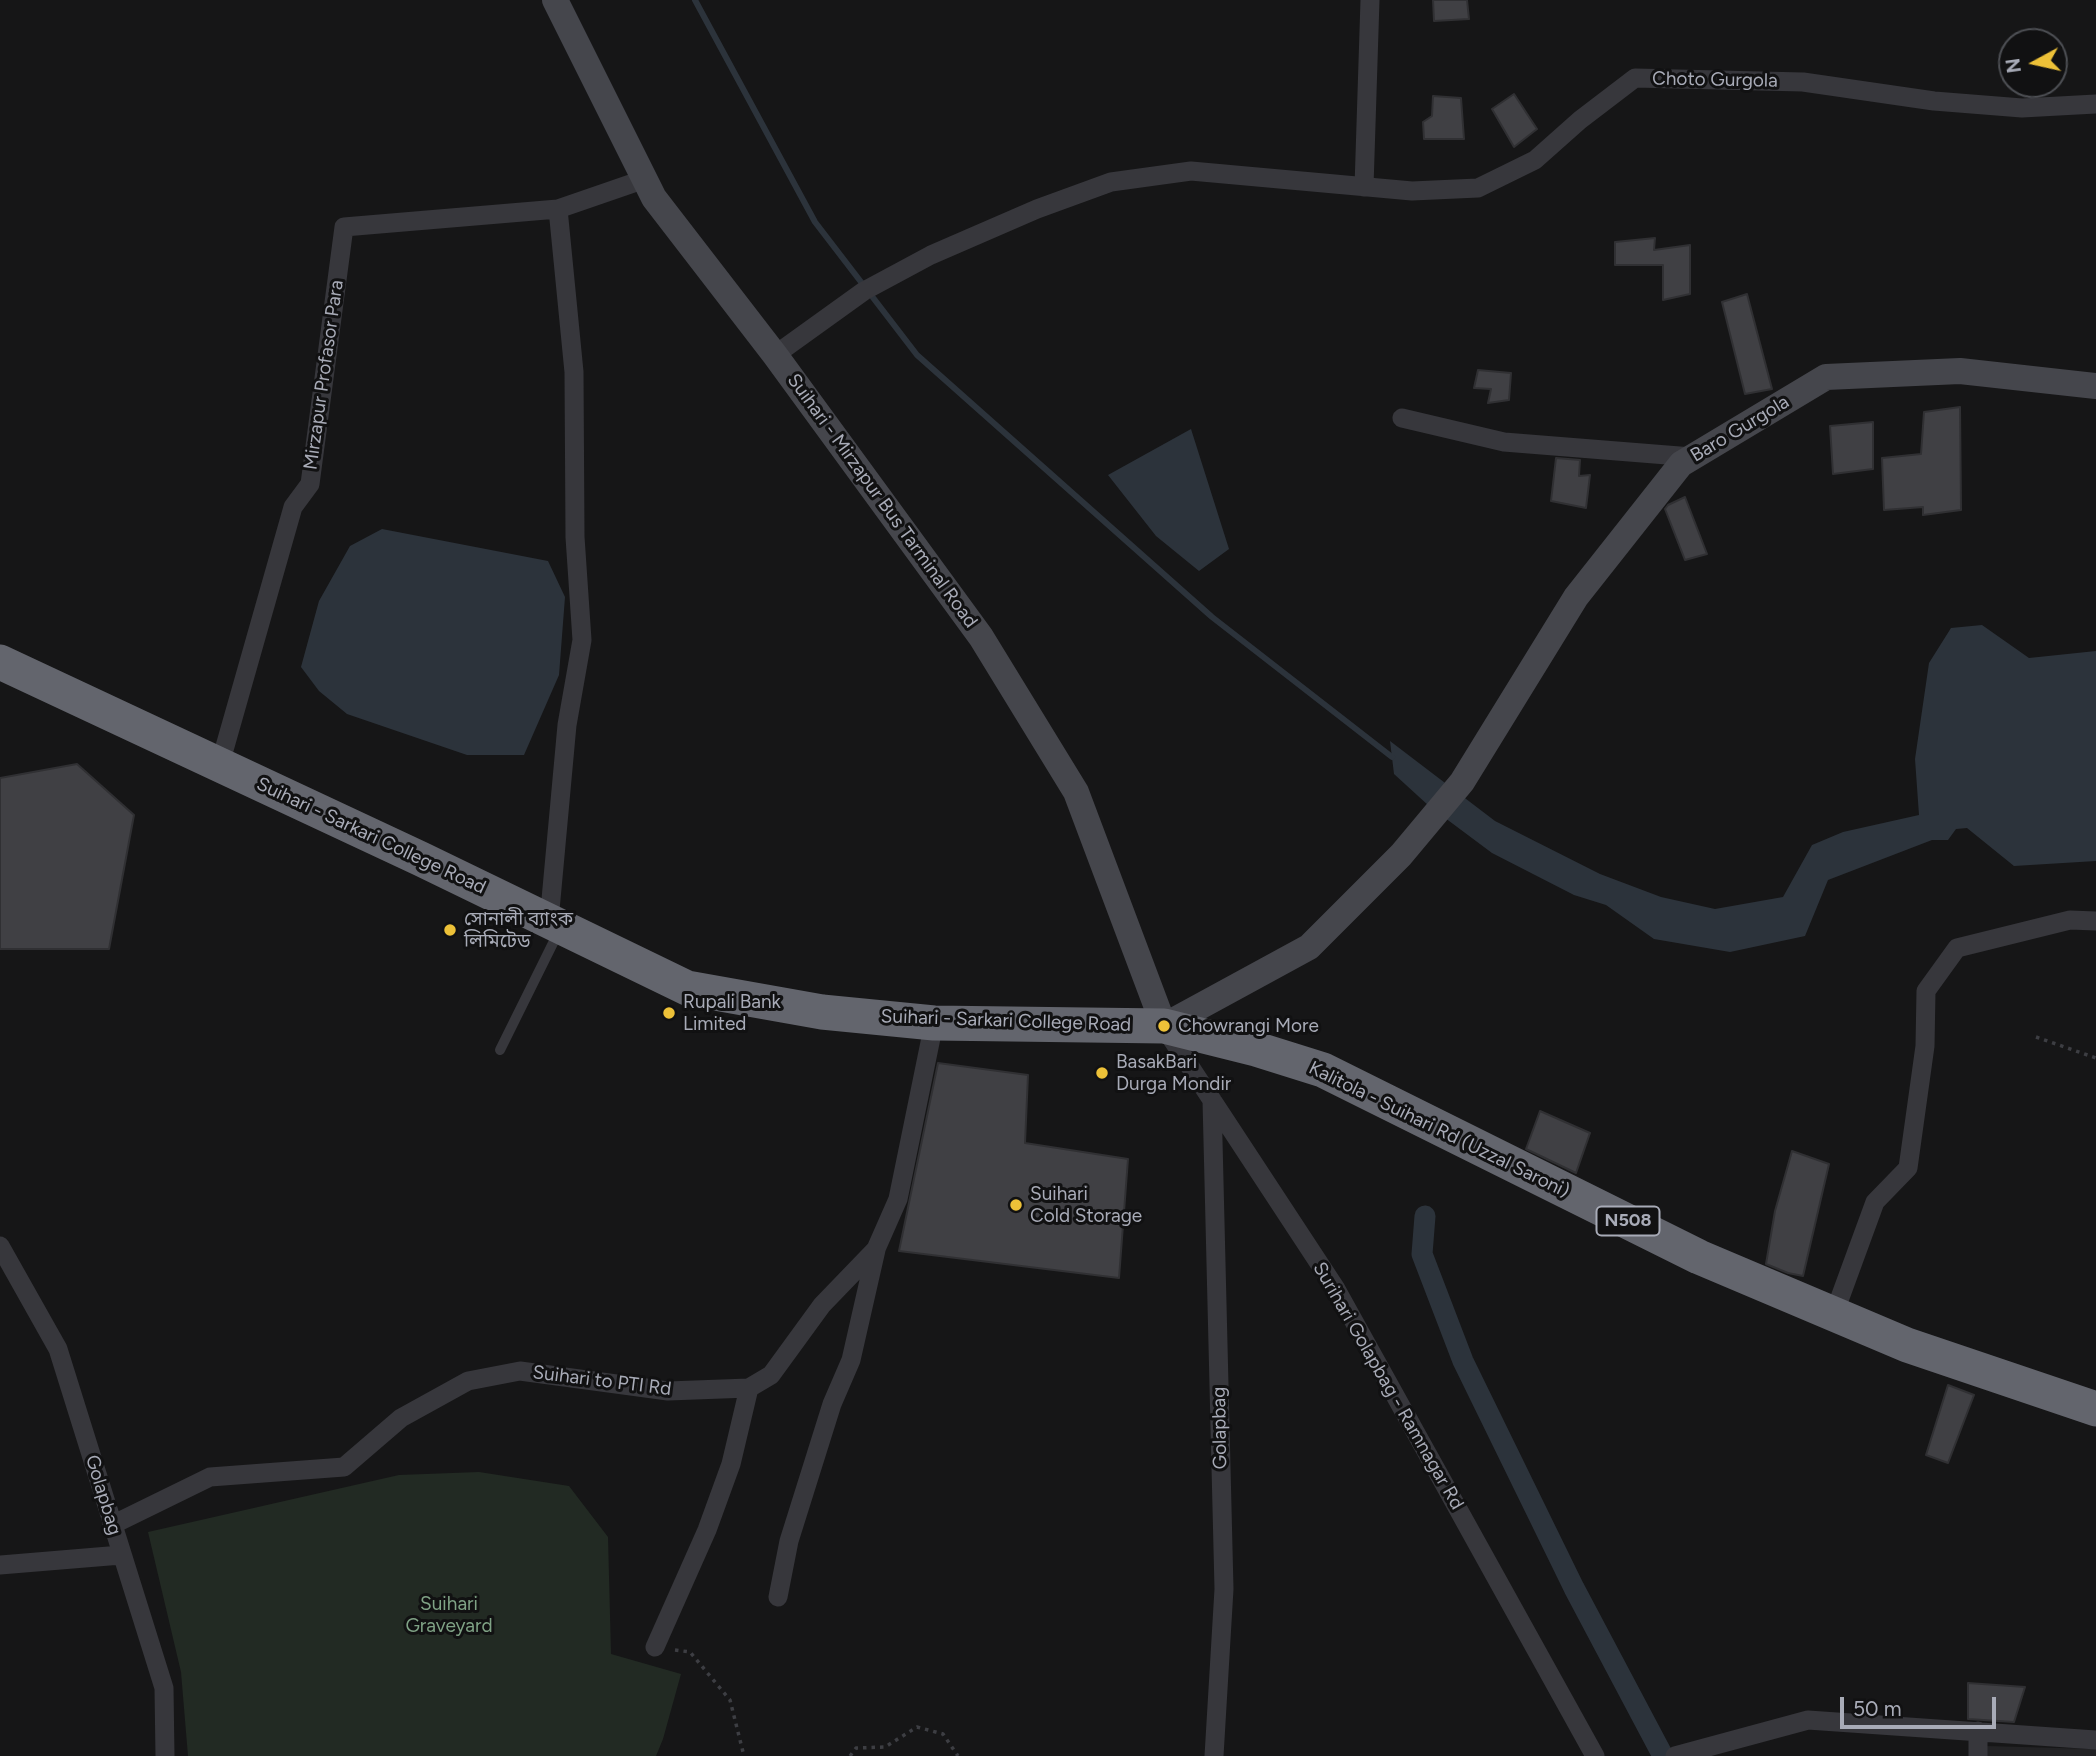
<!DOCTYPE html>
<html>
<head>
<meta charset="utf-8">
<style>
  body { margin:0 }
  #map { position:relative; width:2096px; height:1756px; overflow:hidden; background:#161617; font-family:Figtree,sans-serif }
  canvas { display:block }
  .north { position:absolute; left:1998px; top:28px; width:70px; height:70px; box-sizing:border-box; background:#111112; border:2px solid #4d4f54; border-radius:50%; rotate:262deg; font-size:19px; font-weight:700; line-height:28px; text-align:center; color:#a8abb7 }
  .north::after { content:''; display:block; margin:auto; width:24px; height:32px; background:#edc138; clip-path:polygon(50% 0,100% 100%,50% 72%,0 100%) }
  .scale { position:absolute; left:1840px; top:1697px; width:156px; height:32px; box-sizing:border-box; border:4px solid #a8abb7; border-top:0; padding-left:9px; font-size:21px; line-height:24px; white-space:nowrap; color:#a8abb7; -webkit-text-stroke:5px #111112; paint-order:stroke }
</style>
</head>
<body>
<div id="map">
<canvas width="2096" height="1756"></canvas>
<div class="north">N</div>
<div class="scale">50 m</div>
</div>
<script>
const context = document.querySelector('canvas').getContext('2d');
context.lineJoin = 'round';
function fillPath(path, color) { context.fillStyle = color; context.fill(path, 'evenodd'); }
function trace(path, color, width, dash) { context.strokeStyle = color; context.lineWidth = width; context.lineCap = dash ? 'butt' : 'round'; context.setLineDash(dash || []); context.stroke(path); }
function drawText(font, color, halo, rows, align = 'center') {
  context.font = font + ' Figtree,"Noto Sans Bengali",sans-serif'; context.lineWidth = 6; context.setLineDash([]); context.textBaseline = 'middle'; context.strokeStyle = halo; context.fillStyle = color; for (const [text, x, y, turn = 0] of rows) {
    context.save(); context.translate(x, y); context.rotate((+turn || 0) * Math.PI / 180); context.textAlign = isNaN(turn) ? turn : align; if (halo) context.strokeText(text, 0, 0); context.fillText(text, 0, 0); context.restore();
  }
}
fillPath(new Path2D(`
  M1987,1746L2096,1749V1756H1987Z`), '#222224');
fillPath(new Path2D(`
  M479,1472L569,1486L608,1537L611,1654L681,1674L663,1739L656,1756H188L181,1672L148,1532L399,1475Z`), '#222a23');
fillPath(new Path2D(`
  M1191,429L1229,549L1199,571L1156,536L1108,475Z
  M382,529L548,561L565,597L559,675L524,755H467L347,714L319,691L301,667L319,601L350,546Z
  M1982,625L2029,658L2096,651V861L2014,866L1967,828L1956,829L1948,840H1932L1828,880L1805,936L1730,952L1654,939L1606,905L1574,895L1492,853L1429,806L1394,774L1390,741L1495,821L1600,874L1661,897L1715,909L1783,897L1812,845L1843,832L1919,815L1915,759L1929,663L1951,628Z`), '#2c333b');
trace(new Path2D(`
  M695,0L815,222L917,355L1212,617L1392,757`), '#2c333b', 6);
trace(new Path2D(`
  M1425,1216L1422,1254L1463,1361L1574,1588L1663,1756`), '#2c333b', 21);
const building = new Path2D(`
  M1433,0H1467L1469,19L1434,21Z
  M1514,94L1537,129L1514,147L1492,109Z
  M1433,96L1461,98L1464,139H1424L1423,122L1432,116Z
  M1655,238L1654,250L1690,245V294L1663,300V265H1615V242Z
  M1747,294L1772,389L1745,394L1722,302Z
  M1478,370L1511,373L1509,400L1488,403L1491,389L1474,388Z
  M1960,407L1961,510L1923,515V507L1884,510L1882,458L1921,454L1924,412Z
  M1873,422V469L1833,474L1830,426Z
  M1556,458L1580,460L1579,476L1590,475L1586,508L1551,501Z
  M1685,497L1707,554L1685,560L1665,509L1668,505Z
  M77,764L134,815L109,949H0V778Z
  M938,1063L1028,1075L1025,1143L1128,1159L1119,1278L899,1251Z
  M1540,1111L1590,1133L1576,1173L1526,1149Z
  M1792,1151L1829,1164L1803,1276L1788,1273L1766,1264L1775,1211Z
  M1948,1385L1974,1395L1948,1463L1926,1455Z
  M1968,1683L2025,1687L2014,1722L1968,1719Z`);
fillPath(building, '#404044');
trace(building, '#303033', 2);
trace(new Path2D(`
  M2036,1037L2096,1058
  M675,1650L690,1652L730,1700L744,1756
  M850,1756L856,1748L885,1747L917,1727L943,1734L958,1756`), '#3d3e43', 3.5, [3.5, 5]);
trace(new Path2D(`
  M500,1050L558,933`), '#37373c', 10);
trace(new Path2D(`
  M1364,187L1370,0
  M775,355L864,291L931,255L1037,209L1111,182L1191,171L1412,191L1478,188L1535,160L1580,120L1635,78L1803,82L1934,101L2022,108L2096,104
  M1402,418L1504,442L1692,457
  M220,764L293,507L310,484L344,227L558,209
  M549,921L567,725L582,640L575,537L574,372L558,209L645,179
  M1164,1027L1336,1289L1595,1756
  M1212,1100L1224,1589L1214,1756
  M0,1246L58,1349L164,1688L165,1756
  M1834,1314L1875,1202L1908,1168L1925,1046L1926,991L1957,948L2070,920L2096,921
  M112,1525L210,1477L344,1467L401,1418L468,1381L520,1371L668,1391L749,1388L771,1375L822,1305L876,1249L898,1199L934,1023
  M0,1565L121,1555
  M778,1597L789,1541L832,1404L851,1360L876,1250
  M655,1647L707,1530L731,1464L749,1388
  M1978,1731V1756
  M1675,1756L1808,1720L2096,1740`), '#37373c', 19);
trace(new Path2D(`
  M555,0L654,198L775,355L981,637L1076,792L1164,1026L1309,947L1401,855L1462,782L1576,597L1681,464L1826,377L1960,371L2096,386`), '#45464c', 26);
trace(new Path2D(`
  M0,662L421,859L687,988L822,1012L934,1023L1164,1026L1256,1049L1323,1070L1699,1257L1907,1345L2096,1409`), '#63656d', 35);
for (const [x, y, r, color] of [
  [450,930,7,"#edc138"],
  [669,1013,7,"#edc138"],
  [1164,1026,7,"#edc138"],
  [1102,1073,7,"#edc138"],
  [1016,1205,7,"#edc138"]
]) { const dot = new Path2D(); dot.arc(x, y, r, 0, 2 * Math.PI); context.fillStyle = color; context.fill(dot); trace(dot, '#111112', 2.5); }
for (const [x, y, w] of [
  [1628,1221,63]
]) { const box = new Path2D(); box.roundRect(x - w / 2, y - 14.5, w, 29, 5); context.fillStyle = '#111112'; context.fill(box); trace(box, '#a8abb7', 2); }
drawText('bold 18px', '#a8abb7', null, [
  ["N508",1628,1221]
]);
drawText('19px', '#a8abb7', '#111112', [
  ["Choto Gurgola",1715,80,1],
  ["Mirzapur Profasor Para",324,375,-82],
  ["Baro Gurgola",1740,429,-31],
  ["Suihari - Mirzapur Bus Tarminal Road",882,501,54],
  ["Suihari - Sarkari College Road",371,836,25],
  ["Suihari - Sarkari College Road",1006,1021,2],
  ["Kalitola - Suihari Rd (Uzzal Saroni)",1439,1130,26],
  ["Suihari to PTI Rd",602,1381,7],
  ["Surihari Golapbag - Ramnagar Rd",1388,1386,60],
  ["Golapbag",1220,1428,-91],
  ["Golapbag",103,1495,73]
]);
drawText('19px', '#a8abb7', '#111112', [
  ["সোনালী ব্যাংক",464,919],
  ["লিমিটেড",464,941],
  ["Rupali Bank",683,1002],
  ["Limited",683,1024],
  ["Chowrangi More",1178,1026],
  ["BasakBari",1116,1062],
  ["Durga Mondir",1116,1084],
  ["Suihari",1030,1194],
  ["Cold Storage",1030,1216]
], 'left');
drawText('19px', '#7fa285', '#111112', [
  ["Suihari",449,1604],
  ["Graveyard",449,1626]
]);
</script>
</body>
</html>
